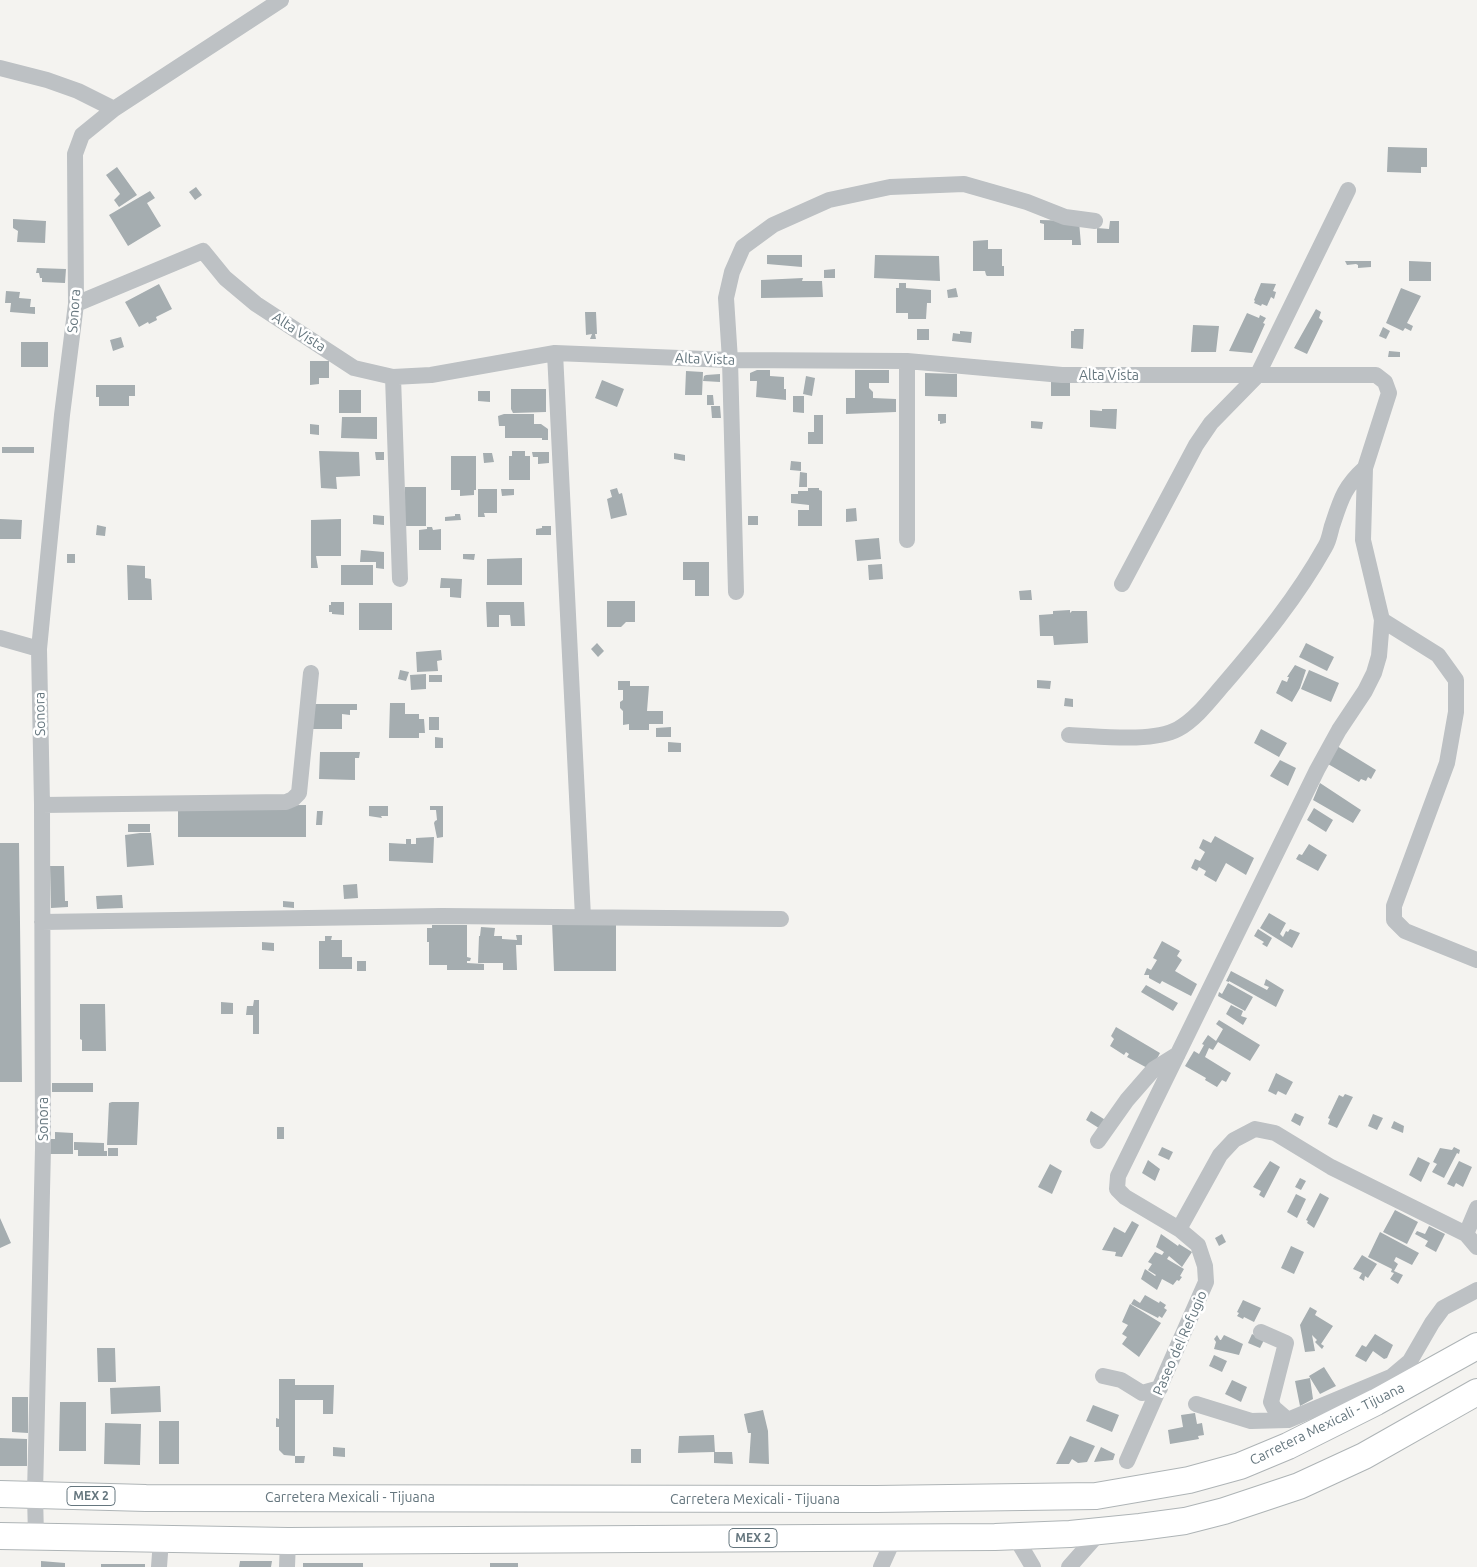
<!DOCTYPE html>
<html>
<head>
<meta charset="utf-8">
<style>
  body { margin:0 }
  canvas { display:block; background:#f4f3f0 }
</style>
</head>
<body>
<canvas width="1477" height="1567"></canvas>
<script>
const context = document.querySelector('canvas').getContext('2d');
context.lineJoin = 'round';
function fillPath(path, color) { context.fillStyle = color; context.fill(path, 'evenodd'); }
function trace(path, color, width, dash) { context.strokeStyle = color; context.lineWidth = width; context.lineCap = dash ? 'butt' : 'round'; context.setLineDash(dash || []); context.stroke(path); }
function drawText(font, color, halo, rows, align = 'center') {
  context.font = font + ' Ubuntu,sans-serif'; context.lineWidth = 5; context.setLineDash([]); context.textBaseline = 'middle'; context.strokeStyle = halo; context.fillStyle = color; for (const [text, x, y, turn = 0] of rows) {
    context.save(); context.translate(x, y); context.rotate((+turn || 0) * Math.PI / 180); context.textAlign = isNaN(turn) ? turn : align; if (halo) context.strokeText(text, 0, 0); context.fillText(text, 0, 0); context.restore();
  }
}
fillPath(new Path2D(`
  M1388,147L1427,148V167H1421V173L1387,172Z
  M117,167L137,195L119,207L114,200L120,194L106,175Z
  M196,187L202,195L195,200L189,192Z
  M150,191L155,198L147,203L161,226L128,246L109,215Z
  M13,219L46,221L45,243L17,242L18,231L13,228Z
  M1040,220L1079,221L1081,245H1072V240H1044V224L1040,223Z
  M1110,221H1119V243H1097V228L1109,229Z
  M988,240V249H1002V266H1004V276H987L986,275L985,271H973V241Z
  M767,255H802V267L767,264Z
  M875,255L939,256L940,281L874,278Z
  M1345,261H1371V267L1358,268V265L1356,264L1347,265Z
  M1409,261L1431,262V281H1409Z
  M37,268L66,269L65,283L42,282V278H40L39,273H36Z
  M835,269V278H824V270Z
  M803,278L802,281H822L823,297L761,298V280Z
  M899,283H906V288L931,290V303H927L926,319H908V313H896V288H899Z
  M1261,283L1276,284L1273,291L1276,292L1274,299L1271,297L1267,306L1262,304L1261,306L1254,303L1255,301L1254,300Z
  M159,284L172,309L156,317L157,320L149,324L148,322L139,327L125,302Z
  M956,288L958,297L948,298L947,290Z
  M1401,288L1421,296L1407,323L1413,326L1411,331L1405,328L1403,331L1386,323Z
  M6,291L20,292L19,298L31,299L30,307H35V314L10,312L11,303H5Z
  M1316,309L1321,312L1319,318L1323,321L1307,354L1294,348Z
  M585,312H596L597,334H595L596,339H590L592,334L586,335Z
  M1247,313L1259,318L1260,315L1266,318L1263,323L1265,324L1252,353L1229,351Z
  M1193,325L1219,326L1216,352H1191Z
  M1383,327L1390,331L1386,339L1379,336Z
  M917,329H929V340H917Z
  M1074,329H1084L1083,349L1071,348V331H1074Z
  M960,331L972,332L971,343L952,341L953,333L960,334Z
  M121,337L124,347L113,351L110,340Z
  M21,342H48V367H21Z
  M1389,351L1400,352V357H1388Z
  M310,361H329V378H319V384L310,385Z
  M757,370H770V376L784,377V389H786V400L756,397L757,381H750V373Z
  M855,370H889V383H869V388L873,392V398L896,399V412L846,414V398H855Z
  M686,371L703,372L702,395H685Z
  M925,373L957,374V397L925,396Z
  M720,374V382L703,381L704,376L706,375Z
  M1051,374H1070V396H1051Z
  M806,376L815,378L812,396L803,394Z
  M602,380L624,389L617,407L595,398Z
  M96,385H135V396H129V406H99V397H96Z
  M511,389H546V412L513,413L511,409Z
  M339,390H361V413H339Z
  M478,391H490V402L478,401Z
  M707,395H713L714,405H707Z
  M793,396H804V413L793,412Z
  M711,406H720L721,418H712Z
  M1102,409H1117L1116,429L1090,427V410L1102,411Z
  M504,414H534V424H541L548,429V440H542V438H505V426H499L498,416Z
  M938,414H946V423L940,424V421H938Z
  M814,415H823V444H808V432H814Z
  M342,417H377V439L341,438Z
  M1031,421L1043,422L1042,429L1031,428Z
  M310,424L319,425V435L310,434Z
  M2,447H34V453H2Z
  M319,451L359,452L360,476L336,477L337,489L321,488Z
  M512,451H525V456H530V480H509V456H512Z
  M375,452H384V460H376Z
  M532,452H549V463L538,464V457H533Z
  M483,453H492L494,462L484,463Z
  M674,453L685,455V461L674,459Z
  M451,456H476V490H474V495L460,496V490H451Z
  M791,461L801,462V471L790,470Z
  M800,472L807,473V487H799Z
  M405,487H426V526H405Z
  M617,488L619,494L622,493L627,515L611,519L607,499L612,497L610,490Z
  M808,488H819V490L822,491V526H798V510H809V505L791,503V494H798V491H808Z
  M478,489H497V513H484L485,517H478Z
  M501,489H514V495L502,496Z
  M856,508L857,521L846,522V509Z
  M455,514H460L461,520L445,521V517L455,516Z
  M373,515L384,516V525L373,524Z
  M748,516H758V525H748Z
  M0,519L22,520L21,539H0Z
  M341,519V556H316L318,568H311V520Z
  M97,525L106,527L105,536L96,535Z
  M542,526H551V535H536V529L542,528Z
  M427,527H432L433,530L441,529V550H419V530L427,529Z
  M879,538L881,559L857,561L855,540Z
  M361,550L384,552V569L376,568V562H360Z
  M67,554H75V563H67Z
  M463,554H475L474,560L463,559Z
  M522,558V585H487V559Z
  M683,562H709V596H695V580H683Z
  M882,564L883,579L869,580L868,565Z
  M127,565L145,566V578L151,579L152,600H128Z
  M341,565H373V585H341Z
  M441,578L462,579L461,598L450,597V588H440Z
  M1031,590L1032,600H1020L1019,591Z
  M607,601H635V622H626L621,627H607Z
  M331,602H344V615L332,614V612H329V605H331Z
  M486,602H524L525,626H511L510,615H499V627H487Z
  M359,603H392V630H359Z
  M1070,610V613L1072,611H1087L1088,643L1054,645L1053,636H1040L1039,615L1053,614V611Z
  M597,643L604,651L598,657L591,649Z
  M1306,643L1334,657L1327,671L1299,657Z
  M441,650L442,660L437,661L438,671L417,672L416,652Z
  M1295,665L1306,670L1300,688L1292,702L1276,693L1282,680L1287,682L1289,677H1287Z
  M400,670L409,672L406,681L398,679Z
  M1309,670L1339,683L1331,702L1301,689Z
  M426,674V689L411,690L410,675Z
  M429,675H442V682H429Z
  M1037,680L1051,681L1050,689L1037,688Z
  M618,681H630V686H649L647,711H663V724H649V730H629V724L623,725V711L620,708V702L623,700V690H618Z
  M1065,698L1073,699V707L1064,706Z
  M390,703H405V714H419V719H424L425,733H419V738H389Z
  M311,704H357V710H350V715L342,714V729H311Z
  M429,717H439V730H429Z
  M671,727V737H656V728Z
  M1261,729L1287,743L1279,757L1254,743Z
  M435,737L443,738V748H435Z
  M668,742L681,743V752H668Z
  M1337,746L1376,770L1371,779L1368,777L1366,781L1361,779L1359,782L1328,764Z
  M320,752H360L359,758H355V780L319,779Z
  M1280,760L1296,768L1288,786L1270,776Z
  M1320,783L1361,810L1353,823L1313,800Z
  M306,805V837H178V806Z
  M369,806H388V816H381L382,818L369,816Z
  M430,806H443V837L437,838L434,823L435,821L437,820L436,810H430Z
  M1314,808L1333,820L1326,832L1307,820Z
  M317,811H323L322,825H316Z
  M128,824H150V832H128Z
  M140,833H151L154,865L127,867L125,835Z
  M1215,836L1254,858L1246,875L1226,863L1216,882L1204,875L1206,871L1199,867L1197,871L1191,868L1195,859L1200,861L1205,852L1199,848L1203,839L1211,843Z
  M434,837L433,863L389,861V843L406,844V839H411V844H416V838Z
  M0,843H19L22,1082H0Z
  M1309,844L1327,855L1318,871L1296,859L1299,854L1302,855Z
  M50,866H64L65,901H68V907L51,908Z
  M357,884L358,898L344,899L343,885Z
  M122,895L123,908L97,909L96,896Z
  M283,901L294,902V908L283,907Z
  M1269,913L1286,923L1280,934L1283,937L1286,931L1288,932L1290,929L1300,933L1292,948L1260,928Z
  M552,921H616V971H554Z
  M432,925H467V957L471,958L470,961H467V963L484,964V970H447V965H429V942H427V928H432Z
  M481,927L495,928L494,936H502V939L517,940L516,935H522V945H516L517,970H503V963H478L479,936H480Z
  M1258,929L1272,938L1267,947L1262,944L1264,942L1254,936Z
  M325,936H332L331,940H342V957H352V969H319V941H325Z
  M1162,941L1180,951L1177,956L1182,960L1175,971L1197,984L1191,996L1162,981L1160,984L1149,978V975H1144L1147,968L1151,970L1157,960L1153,958Z
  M262,942L274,943V951L262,950Z
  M357,961H366V971H357Z
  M1231,971L1267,990L1269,987L1264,985L1266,979L1284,990L1276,1007L1229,981V982L1226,981Z
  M1228,983L1253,997L1245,1011L1218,996L1219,992L1222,994Z
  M1146,985L1178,1003L1173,1011L1141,992Z
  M254,1000H259V1034H253V1015H246L247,1006H253Z
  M221,1002L233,1003V1014H221Z
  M80,1004H105L106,1051H82V1040L80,1039Z
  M1231,1005L1243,1011L1241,1016L1247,1018L1243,1025L1226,1014Z
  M1219,1020L1260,1045L1250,1061L1218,1042L1213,1050L1209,1048L1205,1057L1231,1073L1226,1082L1222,1080L1217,1087L1205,1080L1206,1078L1185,1066L1194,1051L1199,1054L1204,1045L1202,1044L1208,1035L1216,1041L1223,1029L1216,1024Z
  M1116,1027L1160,1053L1151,1070L1127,1057L1129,1054L1126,1052L1124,1055L1110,1046L1114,1039L1111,1036Z
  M1276,1073L1293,1082L1286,1095L1278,1091L1276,1095L1268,1091Z
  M52,1083H93V1092H52Z
  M1345,1094L1353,1097L1337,1128L1328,1124L1330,1119L1328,1118L1339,1095L1343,1097Z
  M112,1102H139L137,1145H107L109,1103Z
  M1091,1111L1107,1121L1102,1130L1086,1120Z
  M1295,1113L1304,1117L1300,1126L1291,1121Z
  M1373,1114L1383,1118L1377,1130L1368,1126Z
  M1394,1121L1404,1126L1403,1133L1391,1128Z
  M277,1127H284V1139H277Z
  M55,1132L73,1133V1154H49L48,1139H55Z
  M74,1142L104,1143V1151H107V1156H78V1150H74Z
  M1162,1147L1173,1152L1169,1160L1158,1155Z
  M1454,1147L1460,1150L1459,1154L1457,1153L1444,1178L1432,1172L1437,1164L1433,1162L1440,1148L1452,1150Z
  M108,1148H118V1156H108Z
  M1418,1157L1430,1163L1421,1182L1409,1175Z
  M1148,1160L1160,1169L1155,1181L1142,1173Z
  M1270,1161L1280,1167L1264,1198L1259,1195L1261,1191L1253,1187Z
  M1459,1161L1472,1167L1463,1187L1456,1183L1454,1187L1447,1184Z
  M1050,1164L1062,1171L1052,1194L1038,1187Z
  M1300,1178L1306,1181L1301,1190L1295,1187Z
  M1320,1193L1329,1198L1314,1228L1307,1223L1308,1221L1306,1220Z
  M1296,1194L1306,1199L1297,1218L1287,1212Z
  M1395,1210L1418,1222L1407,1244L1383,1232Z
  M0,1218L11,1243L0,1248Z
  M1132,1221L1139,1225L1122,1257L1115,1256L1116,1252L1102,1250L1114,1227L1125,1233Z
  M1429,1226L1445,1234L1436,1252L1425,1246L1428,1241L1415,1234L1417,1231L1425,1234Z
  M1380,1232L1419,1253L1412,1265L1396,1257L1394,1261L1398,1264L1394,1271L1403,1275L1398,1284L1390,1279L1394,1273L1391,1272L1392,1269L1368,1257Z
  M1161,1234L1178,1246L1179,1244L1192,1252L1182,1267L1169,1256L1167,1259L1184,1269L1180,1276L1182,1277L1179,1281L1177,1280L1173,1285L1162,1279L1157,1290L1141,1279L1145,1269L1155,1276L1156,1275L1148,1270L1152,1264L1148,1262L1155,1252L1162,1255L1164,1252L1156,1247Z
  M1222,1234L1226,1242L1219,1246L1215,1238Z
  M1291,1246L1304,1252L1294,1274L1281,1268Z
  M1362,1255L1377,1264L1368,1278L1365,1276L1364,1281L1359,1278L1362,1273L1353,1269Z
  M1145,1295L1159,1303L1160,1301L1166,1305L1164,1308L1167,1310L1162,1318L1159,1316L1158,1318L1131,1304L1134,1299L1140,1303Z
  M1243,1300L1261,1308L1254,1322L1244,1317L1243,1319L1237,1316L1239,1313L1237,1312Z
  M1130,1304L1161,1323L1139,1357L1122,1344L1127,1337L1122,1334L1128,1325L1122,1322Z
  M1310,1307L1317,1311L1315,1315L1333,1326L1321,1344L1324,1346L1322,1349L1315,1342L1317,1340L1312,1335L1315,1351L1305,1352L1300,1325Z
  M1252,1334L1264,1340L1260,1348L1248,1343Z
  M1375,1334L1393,1345L1387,1358L1384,1359L1373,1351L1366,1362L1355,1356L1362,1345L1366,1347Z
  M1217,1335L1220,1340H1221L1224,1335L1243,1344L1239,1355L1214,1349L1216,1342L1214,1339Z
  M97,1348H115L116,1382H98Z
  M1214,1355L1227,1361L1222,1372L1209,1366Z
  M1324,1367L1336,1386L1320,1394L1309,1376Z
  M1310,1378L1313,1399L1300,1406L1295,1381Z
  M279,1379H295V1385H334L333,1414H323V1400H295V1456L284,1455L279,1450V1427H276V1418L279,1419Z
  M1232,1380L1247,1387L1241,1402L1225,1394Z
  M160,1386L161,1412L111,1414L110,1388Z
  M12,1397H28V1433L12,1432Z
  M60,1402H86V1451H59Z
  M1093,1405L1119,1415L1112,1432L1086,1421Z
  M763,1410L768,1431L769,1464L749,1463L751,1433H748L744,1414Z
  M1195,1413L1197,1424L1202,1423L1204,1435L1198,1436L1199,1439L1170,1444L1168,1430L1183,1427L1181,1415Z
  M159,1421H179V1464H159Z
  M105,1423L141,1424L140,1465L104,1464Z
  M714,1435L715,1452H732L733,1464L714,1463V1452L678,1453L679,1436Z
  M1070,1436L1095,1446L1087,1462L1078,1463L1072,1459L1069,1464H1056Z
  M0,1438L27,1439V1466H0Z
  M333,1447L345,1448V1457L333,1456Z
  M1101,1447L1115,1454L1113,1460L1094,1462Z
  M631,1449H641V1463H631Z
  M295,1456H305L304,1463H295Z
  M41,1561L65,1563V1567H41Z
  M240,1561H272L271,1567H239Z
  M303,1563H363V1567H303Z
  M490,1563H518V1567H490Z
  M101,1564H145V1567H101Z`), '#a5adb0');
const primary = new Path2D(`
  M0,1494L146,1498L876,1499L1096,1496L1189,1480L1240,1466L1288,1446L1376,1402L1477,1346
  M0,1536L288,1541L995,1537L1070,1534L1140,1527L1185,1521L1224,1511L1299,1486L1364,1456L1477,1392`);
trace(primary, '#aeb4b6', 28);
trace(new Path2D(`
  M0,68L47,80L78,91L114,109
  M76,304L203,251L225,278L256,304L354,368L393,377L431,375L555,353L730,360L907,361L1062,375H1376L1385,382L1389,393L1365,468L1363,540L1382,620L1379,656L1374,673L1365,691L1339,730L1317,770L1118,1176L1117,1189L1125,1197L1179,1229L1198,1245L1205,1266L1206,1282L1127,1461
  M555,353L583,917
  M907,361V540
  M393,377L400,579
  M1122,584L1196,445L1211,423L1257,376L1348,190
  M736,592L730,360L726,298L732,272L743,247L773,225L829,200L890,187L964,184L1027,202L1065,217L1095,221
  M1382,620L1438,655L1456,680V712L1447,763L1394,906V920L1405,931L1477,960
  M0,638L39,649
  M1069,735C1098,736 1152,743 1178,729C1196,719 1210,700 1224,684C1261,641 1297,597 1325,547C1329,541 1330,533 1332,526C1341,499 1344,487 1365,468
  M42,805L286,802L293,799L299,793L311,673
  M42,922L442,916L781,919
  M1098,1141L1127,1100L1154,1069L1178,1054
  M1179,1229L1220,1155L1234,1140L1255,1129L1275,1133L1331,1167L1466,1234L1477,1247
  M1466,1234L1477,1208
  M1261,1332L1286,1343L1271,1402L1274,1408L1288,1420
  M1103,1376L1121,1380L1142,1393L1160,1388
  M1196,1404L1251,1421L1288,1420L1391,1377L1410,1361L1432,1323L1443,1308L1477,1290
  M36,1537L35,1494L43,1148L42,805L39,649L62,415L76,304L75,154L82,135L114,109L281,0
  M1011,1537L1020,1545L1033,1567
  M159,1567L161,1540
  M287,1567L288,1541
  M881,1567L894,1538
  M1069,1567L1100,1532`), '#bdc1c4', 16);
trace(primary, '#fff', 26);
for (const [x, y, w] of [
  [91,1496,48],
  [753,1538,48]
]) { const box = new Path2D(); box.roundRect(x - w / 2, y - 9.5, w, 19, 4); context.fillStyle = '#fff'; context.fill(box); trace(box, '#65767e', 1); }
drawText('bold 12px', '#65767e', null, [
  ["MEX 2",91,1496],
  ["MEX 2",753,1538]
]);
drawText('14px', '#65767e', '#fff', [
  ["Sonora",74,311,-86],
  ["Alta Vista",299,332,33],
  ["Alta Vista",705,359,2],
  ["Alta Vista",1109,375],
  ["Sonora",40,714,-91],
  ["Sonora",43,1119,-90],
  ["Paseo del Refugio",1180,1343,-66],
  ["Carretera Mexicali - Tijuana",1327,1424,-26],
  ["Carretera Mexicali - Tijuana",350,1497],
  ["Carretera Mexicali - Tijuana",755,1499]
]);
</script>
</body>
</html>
